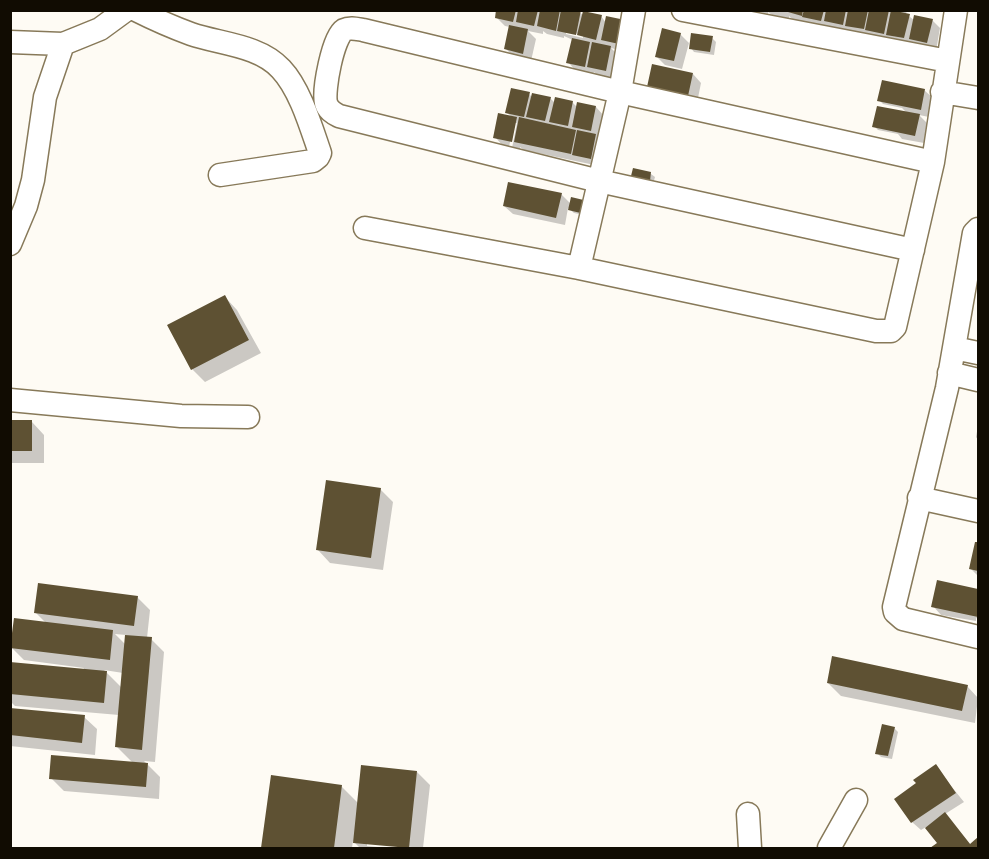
<!DOCTYPE html>
<html>
<head>
<meta charset="utf-8">
<style>
  body { margin:0 }
  #map { position:relative; width:989px; height:859px; overflow:hidden; background:#fefbf4; font-family:Barlow,sans-serif }
  canvas { display:block }
  .frame { position:absolute; inset:0; border:12px solid #110c02; pointer-events:none }
</style>
</head>
<body>
<div id="map">
<canvas width="989" height="859"></canvas>
<div class="frame"></div>
</div>
<script>
const context = document.querySelector('canvas').getContext('2d');
context.lineJoin = 'round';
function fillPath(path, color) { context.fillStyle = color; context.fill(path, 'evenodd'); }
function trace(path, color, width, dash) { context.strokeStyle = color; context.lineWidth = width; context.lineCap = dash ? 'butt' : 'round'; context.setLineDash(dash || []); context.stroke(path); }
fillPath(new Path2D(`
  M498,10H576L583,15L601,16L627,52L611,48L619,56L614,79L597,75L594,72L593,74L576,71L568,62L573,40L564,36V38L547,34L543,31V34L528,31L536,39L531,61L514,57L506,49L510,27L505,26L496,17ZM566,31L583,35V38L566,34Z
  M751,10H907L906,14L914,20H932L940,28L936,51L919,47L913,42V46L855,34L851,30V33L834,29L830,26V28L793,20L789,16V19L772,15L768,12V14Z
  M680,34L689,43L682,69L665,65L656,56Z
  M712,38L716,42L714,55L694,52L691,48Z
  M693,74L701,83L697,103L657,95Z
  M924,90L933,98L929,117L919,115L928,124L924,143L902,139L898,134L878,130L874,126L907,113L902,108L883,104L879,100Z
  M529,94L532,97L550,98L555,103L572,102L578,108L596,107L604,116L599,166L524,150L520,147V149L512,148L517,123H514L509,147L503,146L495,137L512,117L507,113Z
  M651,174L655,177L653,184L637,180L633,176Z
  M561,194L571,204L593,217L574,213L568,208L565,225L513,214L504,206Z
  M225,297L237,310L261,353L205,382L192,369L169,326Z
  M10,422H32L44,435V463H10Z
  M978,426V440L976,437Z
  M380,489L393,502L383,570L330,563L318,550Z
  M976,543L978,544V576L970,568Z
  M938,581L978,590V619L976,618V621L941,615L933,606Z
  M137,597L150,610L147,638L151,639L164,652L155,762L144,761L160,777L159,799L64,791L51,778L133,763L117,747L119,715L15,706L10,701V664L83,670L84,668L24,660L12,648L47,624L36,613ZM115,634L126,635V645ZM104,670L123,673L122,688Z
  M828,683L967,686L978,698L975,723L841,696Z
  M10,709L84,717L97,729L95,755L10,746Z
  M894,728L898,732L892,759L881,757L877,753Z
  M935,766L964,802L945,814L971,845L978,839V848H933L939,843L926,827L921,830L912,822L918,784Z
  M417,772L430,785L423,848L367,843V846L388,848H360L353,841L352,848H263L272,777L341,786L359,804Z`), '#0003');
fillPath(new Path2D(`
  M496,10H516L513,22L495,18Z
  M518,10H538L534,26L516,22Z
  M540,10H560L556,31L537,26Z
  M561,10H581L576,35L557,31Z
  M781,10H803L802,16Z
  M804,10H824L821,21L802,17Z
  M826,10H846L843,25L824,21Z
  M848,10H868L864,29L845,26Z
  M869,10H889L884,34L865,30Z
  M891,10L910,14L904,38L886,35Z
  M583,11L602,15L596,40L577,35Z
  M914,15L933,19L927,43L909,39Z
  M606,16L625,20L619,44L601,40Z
  M509,25L528,29L523,54L504,49Z
  M662,28L681,33L674,61L655,57Z
  M691,33L713,36L710,52L689,49Z
  M572,38L590,42L585,67L566,63Z
  M592,42L611,46L606,71L587,67Z
  M652,64L693,73L688,96L647,87Z
  M882,80L925,89L921,110L877,101Z
  M511,88L530,92L524,117L505,113Z
  M532,93L551,97L545,121L526,117Z
  M555,97L573,101L568,126L549,122Z
  M577,102L596,106L591,131L572,127Z
  M877,106L920,114L915,136L872,127Z
  M498,113L517,117L512,142L493,138Z
  M519,117L576,130L571,154L514,142Z
  M577,130L596,134L591,159L572,155Z
  M633,168L651,172L650,181L631,176Z
  M508,182L562,193L556,218L503,206Z
  M571,197L592,202L589,215L568,210Z
  M225,295L249,340L191,370L167,325Z
  M10,420H32V451H10Z
  M326,480L381,488L371,558L316,550Z
  M975,542H978V571L969,569Z
  M937,580L978,589V617L931,607Z
  M38,583L138,596L134,626L34,613Z
  M14,618L113,630L110,660L10,648Z
  M125,635L152,637L142,750L115,747Z
  M832,656L968,685L962,711L827,683Z
  M10,662L107,671L104,703L10,694Z
  M10,708L85,715L82,743L10,735Z
  M882,724L895,727L888,756L875,754Z
  M51,755L148,763L146,787L49,779Z
  M936,764L956,793L911,823L894,799L916,783L913,780Z
  M361,765L417,771L409,848L353,843Z
  M271,775L342,785L334,848H261Z
  M945,812L970,844L978,837V848H930L937,843L925,828Z`), '#5e5133');
const street = new Path2D(`
  M136,10C154,19 172,27 191,34C220,44 259,45 281,69C300,89 311,127 320,153L318,157L313,161L220,175
  M683,10L948,61
  M10,42L63,44L100,29L126,10
  M942,92L978,98
  M365,228L579,268L876,331H891L895,327L933,162L956,10
  M978,229L974,233L947,388L894,607L895,612L903,619L978,637
  M10,244L26,206L33,180L45,97L63,44
  M913,250L599,181L339,116C333,113 328,110 326,103C323,90 333,37 344,30C350,27 357,29 363,30L620,92L933,162
  M579,268L620,92L634,10
  M954,348L978,353
  M949,373L978,380
  M10,400L181,416L248,417
  M919,498L978,511
  M748,814L750,848
  M829,848L856,800`);
trace(street, '#877959', 25);
trace(street, '#fff', 22);
</script>
</body>
</html>
